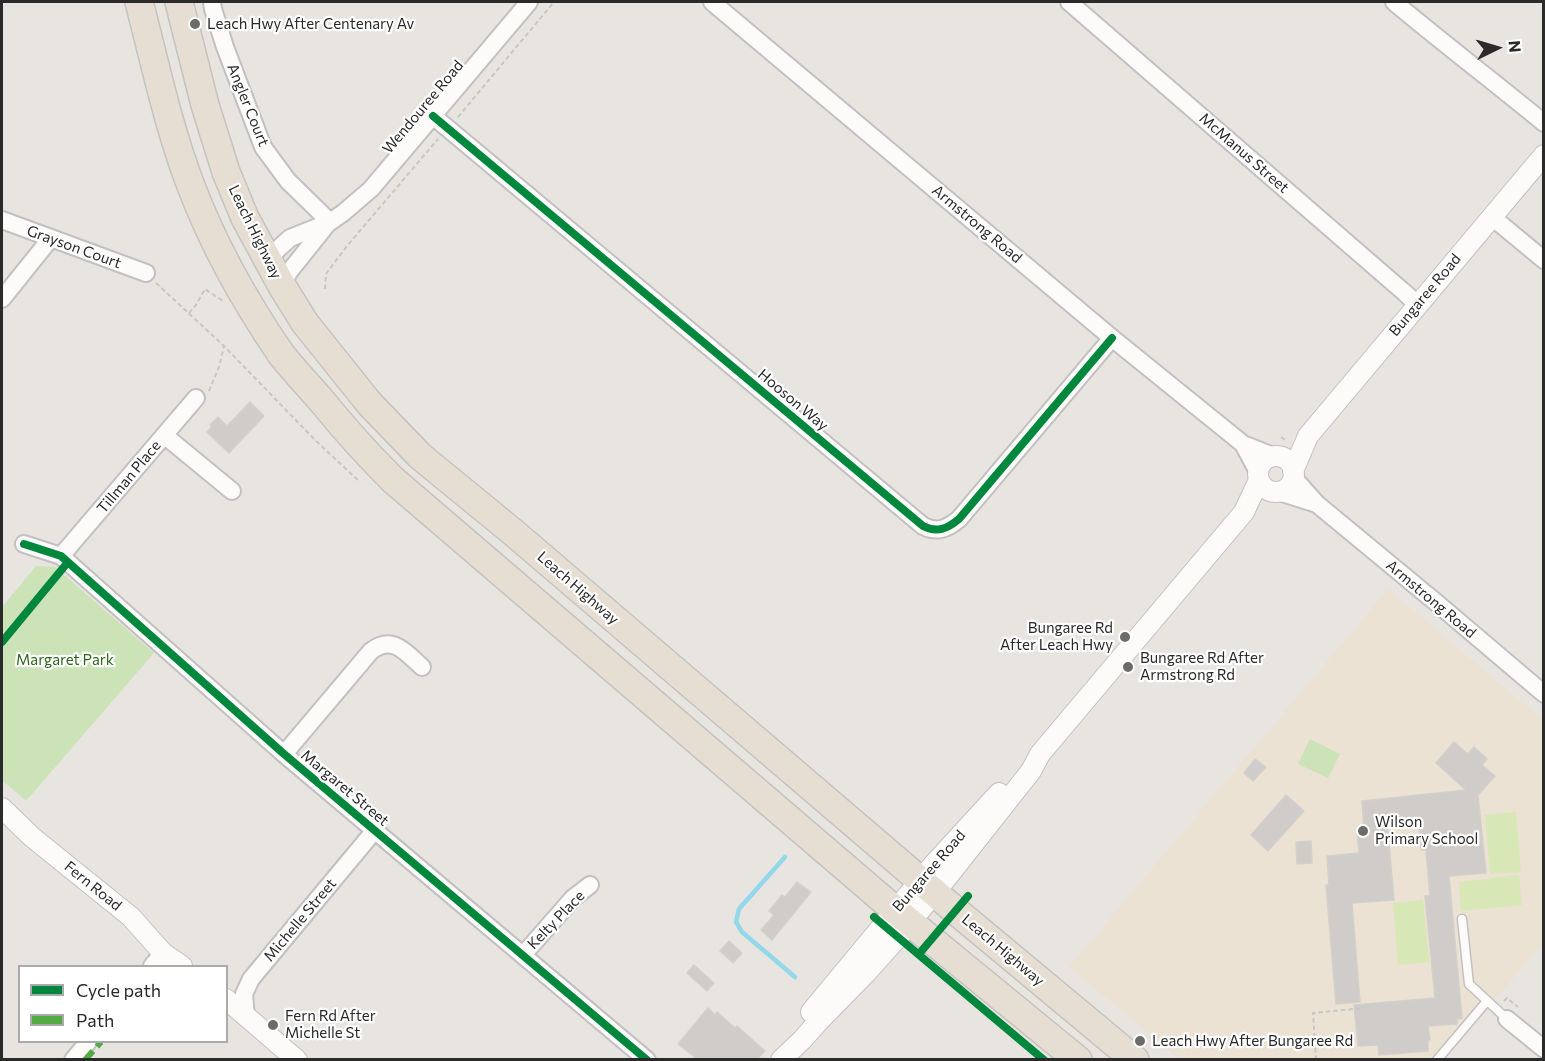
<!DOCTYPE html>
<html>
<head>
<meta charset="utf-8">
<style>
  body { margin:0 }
  #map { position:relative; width:1545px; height:1061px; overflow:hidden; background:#e8e4e0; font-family:Commissioner,sans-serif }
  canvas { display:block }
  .frame { position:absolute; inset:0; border:3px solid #2a2a2a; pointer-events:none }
  .legend { position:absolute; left:18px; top:965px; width:210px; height:78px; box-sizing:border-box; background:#fff; border:2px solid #aaa; margin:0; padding:8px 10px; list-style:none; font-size:18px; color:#2a2a2a }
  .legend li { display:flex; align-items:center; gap:12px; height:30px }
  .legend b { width:30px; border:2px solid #aaa }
  .north { position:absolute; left:1467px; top:18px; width:60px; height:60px; -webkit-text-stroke:4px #fff; paint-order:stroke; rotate:85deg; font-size:16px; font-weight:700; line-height:24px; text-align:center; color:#2a2a2a }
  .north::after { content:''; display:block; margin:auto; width:21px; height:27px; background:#2a2a2a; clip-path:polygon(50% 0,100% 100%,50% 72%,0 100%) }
</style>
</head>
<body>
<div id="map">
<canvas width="1545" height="1061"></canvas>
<div class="frame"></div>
<ul class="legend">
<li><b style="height:8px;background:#00873e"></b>Cycle path</li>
<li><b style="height:8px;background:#53ab44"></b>Path</li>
</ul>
<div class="north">N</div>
</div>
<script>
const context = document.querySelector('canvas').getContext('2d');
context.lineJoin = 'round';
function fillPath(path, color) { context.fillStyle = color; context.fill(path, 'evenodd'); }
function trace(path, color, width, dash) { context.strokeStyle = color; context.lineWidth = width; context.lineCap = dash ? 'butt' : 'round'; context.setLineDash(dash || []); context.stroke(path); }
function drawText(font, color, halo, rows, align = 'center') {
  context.font = font + ' Commissioner,sans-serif'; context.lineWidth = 4.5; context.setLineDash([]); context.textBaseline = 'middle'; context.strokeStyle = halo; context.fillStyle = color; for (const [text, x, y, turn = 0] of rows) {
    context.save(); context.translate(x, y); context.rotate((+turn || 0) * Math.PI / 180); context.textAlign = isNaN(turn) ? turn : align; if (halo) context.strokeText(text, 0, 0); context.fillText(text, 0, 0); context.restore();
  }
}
fillPath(new Path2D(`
  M1388,589L1543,720V943L1445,1059L1364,1060L1361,1057L1359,1060L1180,1059L1069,967Z`), '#ebe2d4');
fillPath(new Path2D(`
  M36,566L55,567L154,653L26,801L2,780V607Z
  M1310,739L1340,754L1328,778L1298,764Z`), '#cce3b8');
fillPath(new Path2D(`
  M1516,812L1521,872L1490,874L1485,815Z
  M1519,875L1522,905L1461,911L1459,882Z
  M1423,900L1429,962L1398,965L1393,903Z`), '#d7e7b6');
trace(new Path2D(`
  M785,857L739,909L736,922L742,932L795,977`), '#93d7ea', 4.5);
const building = new Path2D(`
  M250,402L264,416L229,453L207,432L212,427L210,425L218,417L227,426Z
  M1454,742L1468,754L1474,747L1487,759L1482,765L1495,776L1478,795L1486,873L1449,876L1462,1018L1457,1019V1024L1428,1026L1430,1040H1428V1051L1379,1055L1378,1045L1358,1046L1354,1005L1435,998L1425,896H1430L1426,850H1421L1418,817L1387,819L1394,900L1352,903L1360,1002L1336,1004L1326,885H1329L1327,856L1359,853L1357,831L1364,830L1362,801L1466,790L1436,763Z
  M1255,759L1266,767L1253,781L1244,773Z
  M1286,795L1304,811L1268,851L1251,835Z
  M1311,841L1312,863L1297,864L1296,842Z
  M797,882L811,892L772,940L761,930L774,915L769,911L782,895L785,897Z
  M729,941L742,953L733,963L720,951Z
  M694,965L714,983L707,991L687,973Z
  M708,1008L715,1015L717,1012L735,1028L737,1026L765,1051L757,1059H697L678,1044Z`);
fillPath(building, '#cfccc9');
trace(building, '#d3d0cc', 1.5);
const service = new Path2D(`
  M1462,919L1469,984L1507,1019
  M1437,1060L1487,1001`);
const minor = new Path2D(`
  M212,2L213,9L225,47L263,147L288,181L330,222
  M712,2L1112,338L1243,444L1273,456
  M1069,2L1405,293L1418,305
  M1394,2C1443,43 1494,82 1544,123
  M433,116L923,526C937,533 947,529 959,519L1112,338
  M1492,217L1544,260
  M2,220L146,273
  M268,261L278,249L290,238L330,222L343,213L371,189L529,2
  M282,286L289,272L329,222
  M2,299L51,238
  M164,435L232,491
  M1243,444L1258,472
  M1293,477L1317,504L1438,604L1544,694
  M1279,492L1314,503
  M24,544L61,556L284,754L647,1060
  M61,556L196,398
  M284,754L371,651C393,634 406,653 422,667
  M523,955L573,898L590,885
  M152,966L163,953
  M246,1017L244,994L251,979L375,830
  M1507,1019L1544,1049
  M73,1060L88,1042`);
const tertiary = new Path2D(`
  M1258 474a18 18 0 1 1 36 0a18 18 0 1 1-36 0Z
  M1293,471L1308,436L1544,155
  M2,808L32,837L131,917L163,953L182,966
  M226,999L297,1060
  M811,1012L933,865L999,793
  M781,1060L802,1040L819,1021L866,973L900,935L949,875L1031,771L1040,754L1244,512L1259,480`);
const trunk = new Path2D(`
  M139,2C155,63 168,126 191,186C213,244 246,303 281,354C295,372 311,388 326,406C347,432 369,456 393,480L895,910L1078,1060
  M179,2L205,105L226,172L245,218L282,286L305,323L369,403L420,456L514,533L956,911L1135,1060`);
trace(service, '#c2c0c1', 11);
trace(minor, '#c2c0c1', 20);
trace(tertiary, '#c2c0c1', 22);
trace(trunk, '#c4c3c1', 30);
trace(new Path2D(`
  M458,117L554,2
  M156,283L224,346L315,440L360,482
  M325,289L326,274L347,246L438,139
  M189,313L196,305L205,289L223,301
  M209,391L219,367L224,346
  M1281,437L1287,441
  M1504,1001L1507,998L1518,1007
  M1316,1060L1313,1013L1364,1008`), '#c6c6c5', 2, [4.5, 3]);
trace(service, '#fcfbfa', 8);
trace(minor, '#fcfbfa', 16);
trace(tertiary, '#fcfbfa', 20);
trace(trunk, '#e7ded3', 27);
trace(new Path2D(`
  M85,1060L101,1042`), '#53ab44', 6, [12, 6]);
trace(new Path2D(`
  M433,116L923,526C937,533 947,529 959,519L1112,338
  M24,544L61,556L284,754L647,1060
  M2,642L68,562
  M874,917L1044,1060
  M919,954L968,896`), '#00873e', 8);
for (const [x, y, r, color] of [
  [195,24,6,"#6c6b6a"],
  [1125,637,6,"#6c6b6a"],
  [1128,667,6,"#6c6b6a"],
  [1363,831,6,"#6c6b6a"],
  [273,1025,6,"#6c6b6a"],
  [1140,1041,6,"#6c6b6a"]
]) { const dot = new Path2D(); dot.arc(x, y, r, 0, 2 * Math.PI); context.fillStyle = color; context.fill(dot); trace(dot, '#fff', 2); }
drawText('15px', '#2a2a2a', '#fff', [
  ["Leach Hwy After Centenary Av",207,24],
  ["Bungaree Rd",1113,628,"right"],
  ["After Leach Hwy",1113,645,"right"],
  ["Bungaree Rd After",1140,658],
  ["Armstrong Rd",1140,675],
  ["Wilson",1375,822],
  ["Primary School",1375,839],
  ["Fern Rd After",285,1016],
  ["Michelle St",285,1033],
  ["Leach Hwy After Bungaree Rd",1152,1041]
], 'left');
drawText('15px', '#2a2a2a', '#fff', [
  ["Angler Court",248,105,68],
  ["Wendouree Road",423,107,-50],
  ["McManus Street",1244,153,41],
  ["Armstrong Road",977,224,40],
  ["Leach Highway",255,232,64],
  ["Grayson Court",74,247,20],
  ["Bungaree Road",1425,295,-50],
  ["Hooson Way",793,400,40],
  ["Tillman Place",129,477,-50],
  ["Leach Highway",578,588,41],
  ["Armstrong Road",1431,599,40],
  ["Margaret Street",345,788,40],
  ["Bungaree Road",929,871,-49],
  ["Fern Road",93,886,39],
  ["Michelle Street",300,920,-50],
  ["Kelty Place",556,920,-46],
  ["Leach Highway",1003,950,40]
]);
drawText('15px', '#2d671a', '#fff', [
  ["Margaret Park",65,660]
]);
</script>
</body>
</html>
